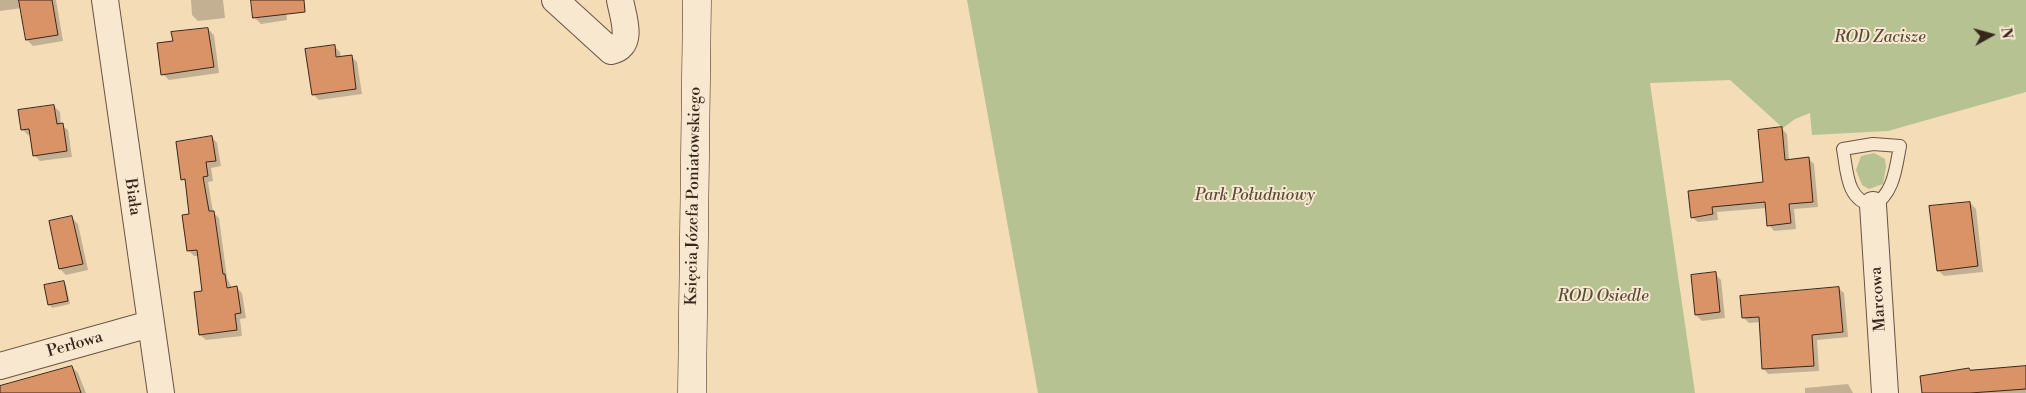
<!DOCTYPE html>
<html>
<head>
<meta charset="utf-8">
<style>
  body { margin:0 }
  #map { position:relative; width:2026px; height:393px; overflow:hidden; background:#f4dcb7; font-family:"Libre Bodoni",serif }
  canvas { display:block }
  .north { position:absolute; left:1966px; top:10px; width:50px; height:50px; -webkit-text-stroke:4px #f8e8d0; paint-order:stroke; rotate:83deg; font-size:14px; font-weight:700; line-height:20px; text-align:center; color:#38261d }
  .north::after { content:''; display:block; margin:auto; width:18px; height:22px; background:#38261d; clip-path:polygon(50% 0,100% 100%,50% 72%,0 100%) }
</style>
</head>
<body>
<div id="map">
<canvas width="2026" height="393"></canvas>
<div class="north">N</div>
</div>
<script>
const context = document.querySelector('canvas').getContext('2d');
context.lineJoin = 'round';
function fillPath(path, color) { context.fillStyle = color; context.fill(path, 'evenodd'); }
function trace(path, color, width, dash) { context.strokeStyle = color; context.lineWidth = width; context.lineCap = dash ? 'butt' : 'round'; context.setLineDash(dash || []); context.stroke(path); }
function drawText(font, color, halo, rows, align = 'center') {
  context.font = font + ' "Libre Bodoni",serif'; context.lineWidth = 4; context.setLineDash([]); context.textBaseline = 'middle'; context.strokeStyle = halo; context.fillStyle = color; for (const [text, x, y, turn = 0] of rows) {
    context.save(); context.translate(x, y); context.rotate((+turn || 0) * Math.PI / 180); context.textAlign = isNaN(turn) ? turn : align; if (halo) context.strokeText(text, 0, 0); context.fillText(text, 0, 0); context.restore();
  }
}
fillPath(new Path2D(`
  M967,0H2026V92L1888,131L1812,135L1810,113L1795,119L1783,128L1730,80L1650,83L1695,393H1038Z
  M1874,153L1885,159L1886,167L1883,184L1869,189L1862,185L1856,170L1861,156Z`), '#b6c292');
fillPath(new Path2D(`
  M0,0H56L63,41L33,46L27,40L22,8L0,11Z
  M191,0H223L225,18L198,21L192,15Z
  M252,0H285L287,20L261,24L255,18Z
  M208,29L214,35L219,73L169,80L163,74L174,42Z
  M334,46L340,52L341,58L351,56L357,62L362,94L319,100L313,94Z
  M54,106L60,112L61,125L68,130L72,157L40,161L34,155L31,135H28L22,129Z
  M1781,128L1787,134L1789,160L1808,158L1814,164L1818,207L1794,209L1796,229L1774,231L1769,225L1767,208L1717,212L1718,220L1698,222L1692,217L1689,192L1764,184Z
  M212,137L217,143L221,166L211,168L213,181L208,182L213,212L219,218L227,278L232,288H237L242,293L246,318L240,319L242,336L206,340L200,335L204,292L199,256H194L189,251L190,215L187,183L183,179Z
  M1970,203L1976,209L1983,272L1944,276L1938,270Z
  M72,218L78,224L88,270L66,275L60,269Z
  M1715,274L1721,280L1725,318L1702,321L1696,315Z
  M63,282L66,285L70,304L52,308L50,305L46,286Z
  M1838,288L1844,293L1848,337L1817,340L1819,371L1768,374L1763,368L1761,322L1749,323L1744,318Z
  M72,367L78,373L86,393H48Z
  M2026,367V393H1924L1971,372Z
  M1848,384L1853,393H1805V388Z`), '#0003');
const building = new Path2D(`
  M19,0H52L58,35L26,40Z
  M251,0H304L305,12L253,18Z
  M208,28L214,67L161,75L157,43L173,41L171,32Z
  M335,45L336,57L352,55L356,89L312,95L305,49Z
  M54,105L57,124L63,123L67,151L33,156L29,129L21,130L18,110Z
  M1782,127L1785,160L1809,157L1813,202L1789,204L1791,223L1767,226L1765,202L1712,207L1713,214L1691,218L1688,191L1763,182L1758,130Z
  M212,136L216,161L206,162L208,176L203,177L209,211H214L223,274H225L227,288L237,286L241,313L235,314L237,330L199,335L194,292L202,291L197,250L187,251L182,215L189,214L185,179L181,180L176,142Z
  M1970,202L1978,266L1937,271L1929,206Z
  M72,216L83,264L59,269L49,221Z
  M1716,272L1720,312L1695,315L1691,275Z
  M64,281L68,301L48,305L44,285Z
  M1839,287L1843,332L1812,335L1814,366L1762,369L1759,317L1742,318L1740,296Z
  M72,366L81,393H0V386Z
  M2026,366V389L1970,393H1922L1920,376L1969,368L1970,370Z`);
fillPath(building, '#da9367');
trace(building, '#38261d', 1);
const service = new Path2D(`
  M1873,144L1900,146C1896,166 1894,195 1873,205C1846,201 1847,170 1843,149Z`);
const minor = new Path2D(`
  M105,0L161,393
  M555,0L611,51C635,46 623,17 620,0
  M1873,205L1885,393
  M0,366L150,324`);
const secondary = new Path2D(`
  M692,393L697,0`);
trace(service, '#675444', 14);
trace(minor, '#675444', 28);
trace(secondary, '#38261d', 29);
trace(service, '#f8e8d0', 12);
trace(minor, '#f8e8d0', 26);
trace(secondary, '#f8e8d0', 28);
drawText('italic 16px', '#584d3a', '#f8e8d0', [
  ["ROD Zacisze",1880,38],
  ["Park Południowy",1255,196],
  ["ROD Osiedle",1603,297]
]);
drawText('16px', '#38261d', '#f8e8d0', [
  ["Księcia Józefa Poniatowskiego",694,196,-89],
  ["Biała",132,197,82],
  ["Marcowa",1879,299,-94],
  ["Perłowa",75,345,-16]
]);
</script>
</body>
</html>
